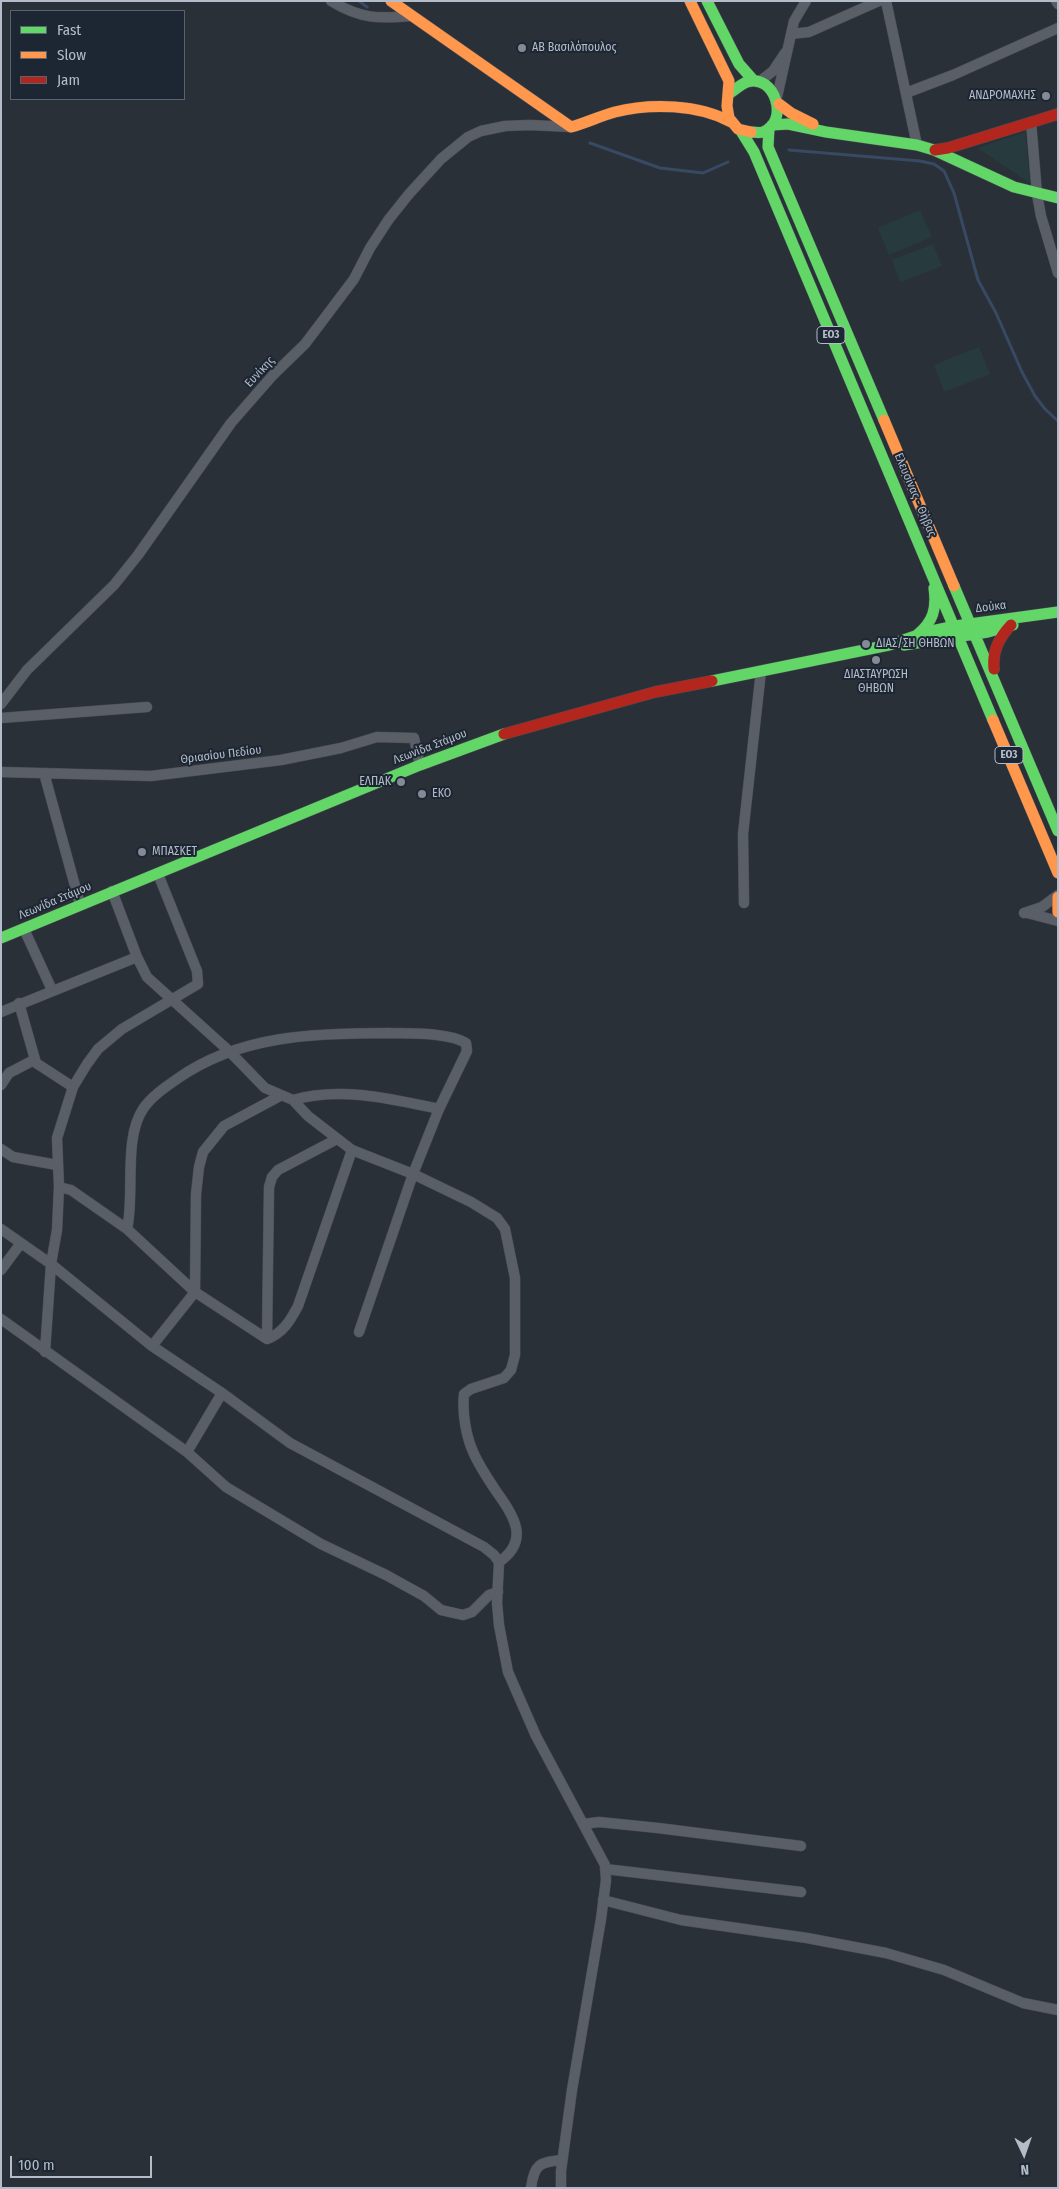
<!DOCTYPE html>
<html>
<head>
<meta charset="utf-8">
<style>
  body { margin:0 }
  #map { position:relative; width:1059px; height:2189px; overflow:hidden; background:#2a3038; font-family:"Fira Sans Condensed",sans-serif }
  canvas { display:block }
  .frame { position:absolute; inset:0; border:2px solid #b4bcc9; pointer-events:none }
  .legend { position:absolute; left:10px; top:10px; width:175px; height:90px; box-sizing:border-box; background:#1d2633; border:1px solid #59626f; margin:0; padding:6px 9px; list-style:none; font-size:15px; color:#b4bcc9 }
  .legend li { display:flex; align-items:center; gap:10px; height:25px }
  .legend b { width:25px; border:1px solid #59626f }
  .north { position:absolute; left:999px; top:2129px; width:50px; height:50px; -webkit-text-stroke:4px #1d2633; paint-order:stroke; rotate:177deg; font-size:14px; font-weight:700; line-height:20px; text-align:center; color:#b4bcc9 }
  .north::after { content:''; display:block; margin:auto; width:18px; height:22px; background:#b4bcc9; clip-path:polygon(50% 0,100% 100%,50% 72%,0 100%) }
  .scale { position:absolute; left:10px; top:2156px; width:142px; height:22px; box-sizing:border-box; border:2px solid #b4bcc9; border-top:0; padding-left:6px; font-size:15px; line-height:18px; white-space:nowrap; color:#b4bcc9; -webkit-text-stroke:4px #1d2633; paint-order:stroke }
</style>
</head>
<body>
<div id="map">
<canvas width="1059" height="2189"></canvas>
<div class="frame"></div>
<ul class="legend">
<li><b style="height:6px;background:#63d668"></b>Fast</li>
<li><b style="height:6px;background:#ff974d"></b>Slow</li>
<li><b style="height:6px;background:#b3261e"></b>Jam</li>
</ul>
<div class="north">N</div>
<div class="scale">100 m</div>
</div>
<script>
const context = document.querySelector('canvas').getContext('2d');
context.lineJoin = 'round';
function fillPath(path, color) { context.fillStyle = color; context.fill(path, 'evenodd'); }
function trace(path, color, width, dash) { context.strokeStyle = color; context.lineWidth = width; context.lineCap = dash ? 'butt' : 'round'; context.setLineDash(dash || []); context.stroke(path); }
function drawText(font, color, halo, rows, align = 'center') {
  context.font = font + ' "Fira Sans Condensed",sans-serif'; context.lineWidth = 4; context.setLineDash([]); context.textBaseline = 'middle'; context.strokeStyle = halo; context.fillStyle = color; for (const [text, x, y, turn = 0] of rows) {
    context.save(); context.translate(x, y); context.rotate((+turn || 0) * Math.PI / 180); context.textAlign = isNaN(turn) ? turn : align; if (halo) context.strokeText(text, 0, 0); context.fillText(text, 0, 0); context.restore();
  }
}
fillPath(new Path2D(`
  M1025,132L1030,183L977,148Z
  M920,210L932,237L889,255L878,228Z
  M933,244L942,266L900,282L892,260Z
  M979,347L990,374L944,392L934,365Z`), '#273a3e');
trace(new Path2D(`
  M359,1L367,7
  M590,143L660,168L703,173L728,162
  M789,150L920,161L934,164L944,171L954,193L978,280L996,313L1022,372L1035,396L1045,409L1058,421`), '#384963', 3);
const street = new Path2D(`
  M331,1C361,19 378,19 412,16
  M886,1L917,145
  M1056,1L1058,4
  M791,34L809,32L879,1
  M759,82L773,71L785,53
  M906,93L953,75L1058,28
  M777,97L794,21L806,1
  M1031,122L1037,194L1041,216L1058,273
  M1,704L27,670L114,585L138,555L231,423L273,375L305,344L354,279L370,248L389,219L409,194L441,159L468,137L481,131L505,126L530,125L571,127
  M1,718L147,707
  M1,772L151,776L281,760L341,748L377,737L414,738L420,765
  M44,773L80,904
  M112,891L137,957L147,977L229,1051L265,1088L293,1100L308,1116L352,1150L413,1174L471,1202L497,1218L505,1229L515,1278V1355L511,1370L504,1378L471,1389L464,1394C462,1413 466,1437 474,1454C480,1467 488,1479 496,1491C513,1515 531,1540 499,1562
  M744,903L743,834L761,671
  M1024,913L1042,907L1058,895
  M1027,913L1058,921
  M24,929L52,990
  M19,1003L36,1063L73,1087
  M1,1012L137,957
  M1,1085L9,1073L34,1060
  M293,1100C341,1086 392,1099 439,1109
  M1,1149L13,1157L57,1165
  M59,1187L71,1190L127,1229L195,1292L267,1339C283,1333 290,1321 298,1306L352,1150
  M1,1229L51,1264L152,1346L222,1393L290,1443L484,1547L494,1555L499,1562L497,1603L499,1625L508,1672L536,1736L605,1865L606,1880L601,1919L572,2090L561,2171V2188
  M127,1229C135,1195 123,1139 143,1109C151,1097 164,1088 177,1079C239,1035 315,1033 388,1033C411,1034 447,1032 466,1043L467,1051L439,1109L413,1174L359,1332
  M1,1270L21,1243
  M1,1319L187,1452L226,1487L321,1544L386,1575L424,1596L441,1610L463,1615L472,1612L489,1595L498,1592
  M267,1339L269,1187L272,1177L278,1170L337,1139
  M152,1346L195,1292L196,1194L199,1167L203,1152L224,1126L280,1096
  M45,1352L51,1264L57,1230L59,1187L57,1138L73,1087L87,1064L98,1049L122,1029L198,984L197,971L158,874
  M187,1452L222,1393
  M584,1824L599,1822L658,1828L801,1846
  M605,1869L801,1892
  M603,1900L681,1920L807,1938L886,1953L944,1970L1023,2003L1058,2010
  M531,2188C534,2164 540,2162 562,2160`);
const fast = new Path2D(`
  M707,1L739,64L754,81
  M730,93C735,90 741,84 747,82C775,73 790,122 763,132C760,133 755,132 751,132
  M772,125L788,124L826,132L917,145L934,150L1014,187L1058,198
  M769,128L768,147L884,420
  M741,131L754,152L993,720
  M954,586L1058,831
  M917,635C933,622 937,609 934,588
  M904,645L988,632L1013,625
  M712,681L889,645L927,632L955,626L1058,612
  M1,938L420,765L504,734`);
const slow = new Path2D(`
  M391,1L571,127C586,123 600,116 615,112C650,103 698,104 731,122
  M690,1L729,81L727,106L729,118L738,129L751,132
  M779,104L791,113L813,124
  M884,420L954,586
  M993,720L1058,873
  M1058,897V912`);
const jam = new Path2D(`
  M935,150L948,148L1058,114
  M994,669C992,651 999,638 1011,625
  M504,734L655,692L712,681`);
trace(street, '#484c53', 11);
trace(fast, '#484c53', 12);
trace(slow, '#484c53', 12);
trace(jam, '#484c53', 12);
trace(street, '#5a5e66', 10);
trace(fast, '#63d668', 11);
trace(slow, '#ff974d', 11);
trace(jam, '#b3261e', 11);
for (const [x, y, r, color] of [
  [522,48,5,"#848b96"],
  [1046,96,5,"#848b96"],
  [866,644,5,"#848b96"],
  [876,660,5,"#848b96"],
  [401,782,5,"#848b96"],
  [422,794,5,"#848b96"],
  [142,852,5,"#848b96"]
]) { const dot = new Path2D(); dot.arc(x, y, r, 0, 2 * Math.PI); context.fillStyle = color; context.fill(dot); trace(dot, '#1d2633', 2); }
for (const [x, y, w] of [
  [831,335,28],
  [1009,755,28]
]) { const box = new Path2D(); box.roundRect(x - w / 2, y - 8.5, w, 17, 4); context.fillStyle = '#1d2633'; context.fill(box); trace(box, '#b4bcc9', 1); }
drawText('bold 11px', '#b4bcc9', null, [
  ["ΕΟ3",831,335],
  ["ΕΟ3",1009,755]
]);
drawText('12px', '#b4bcc9', '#1d2633', [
  ["ΑΒ Βασιλόπουλος",532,48],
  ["ΑΝΔΡΟΜΑΧΗΣ",1036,96,"right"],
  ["ΔΙΑΣ/ΣΗ ΘΗΒΩΝ",876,644],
  ["ΔΙΑΣΤΑΥΡΩΣΗ",876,675,"center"],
  ["ΘΗΒΩΝ",876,689,"center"],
  ["ΕΛΠΑΚ",391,782,"right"],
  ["EKO",432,794],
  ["ΜΠΑΣΚΕΤ",152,852]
], 'left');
drawText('12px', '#b4bcc9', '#1d2633', [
  ["Ευνίκης",260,372,-47],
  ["Ελευσίνας - Θήβας",915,495,67],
  ["Δούκα",991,607,-7],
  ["Λεωνίδα Στάμου",430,747,-21],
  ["Θριασίου Πεδίου",221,755,-7],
  ["Λεωνίδα Στάμου",55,901,-23]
]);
</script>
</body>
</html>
